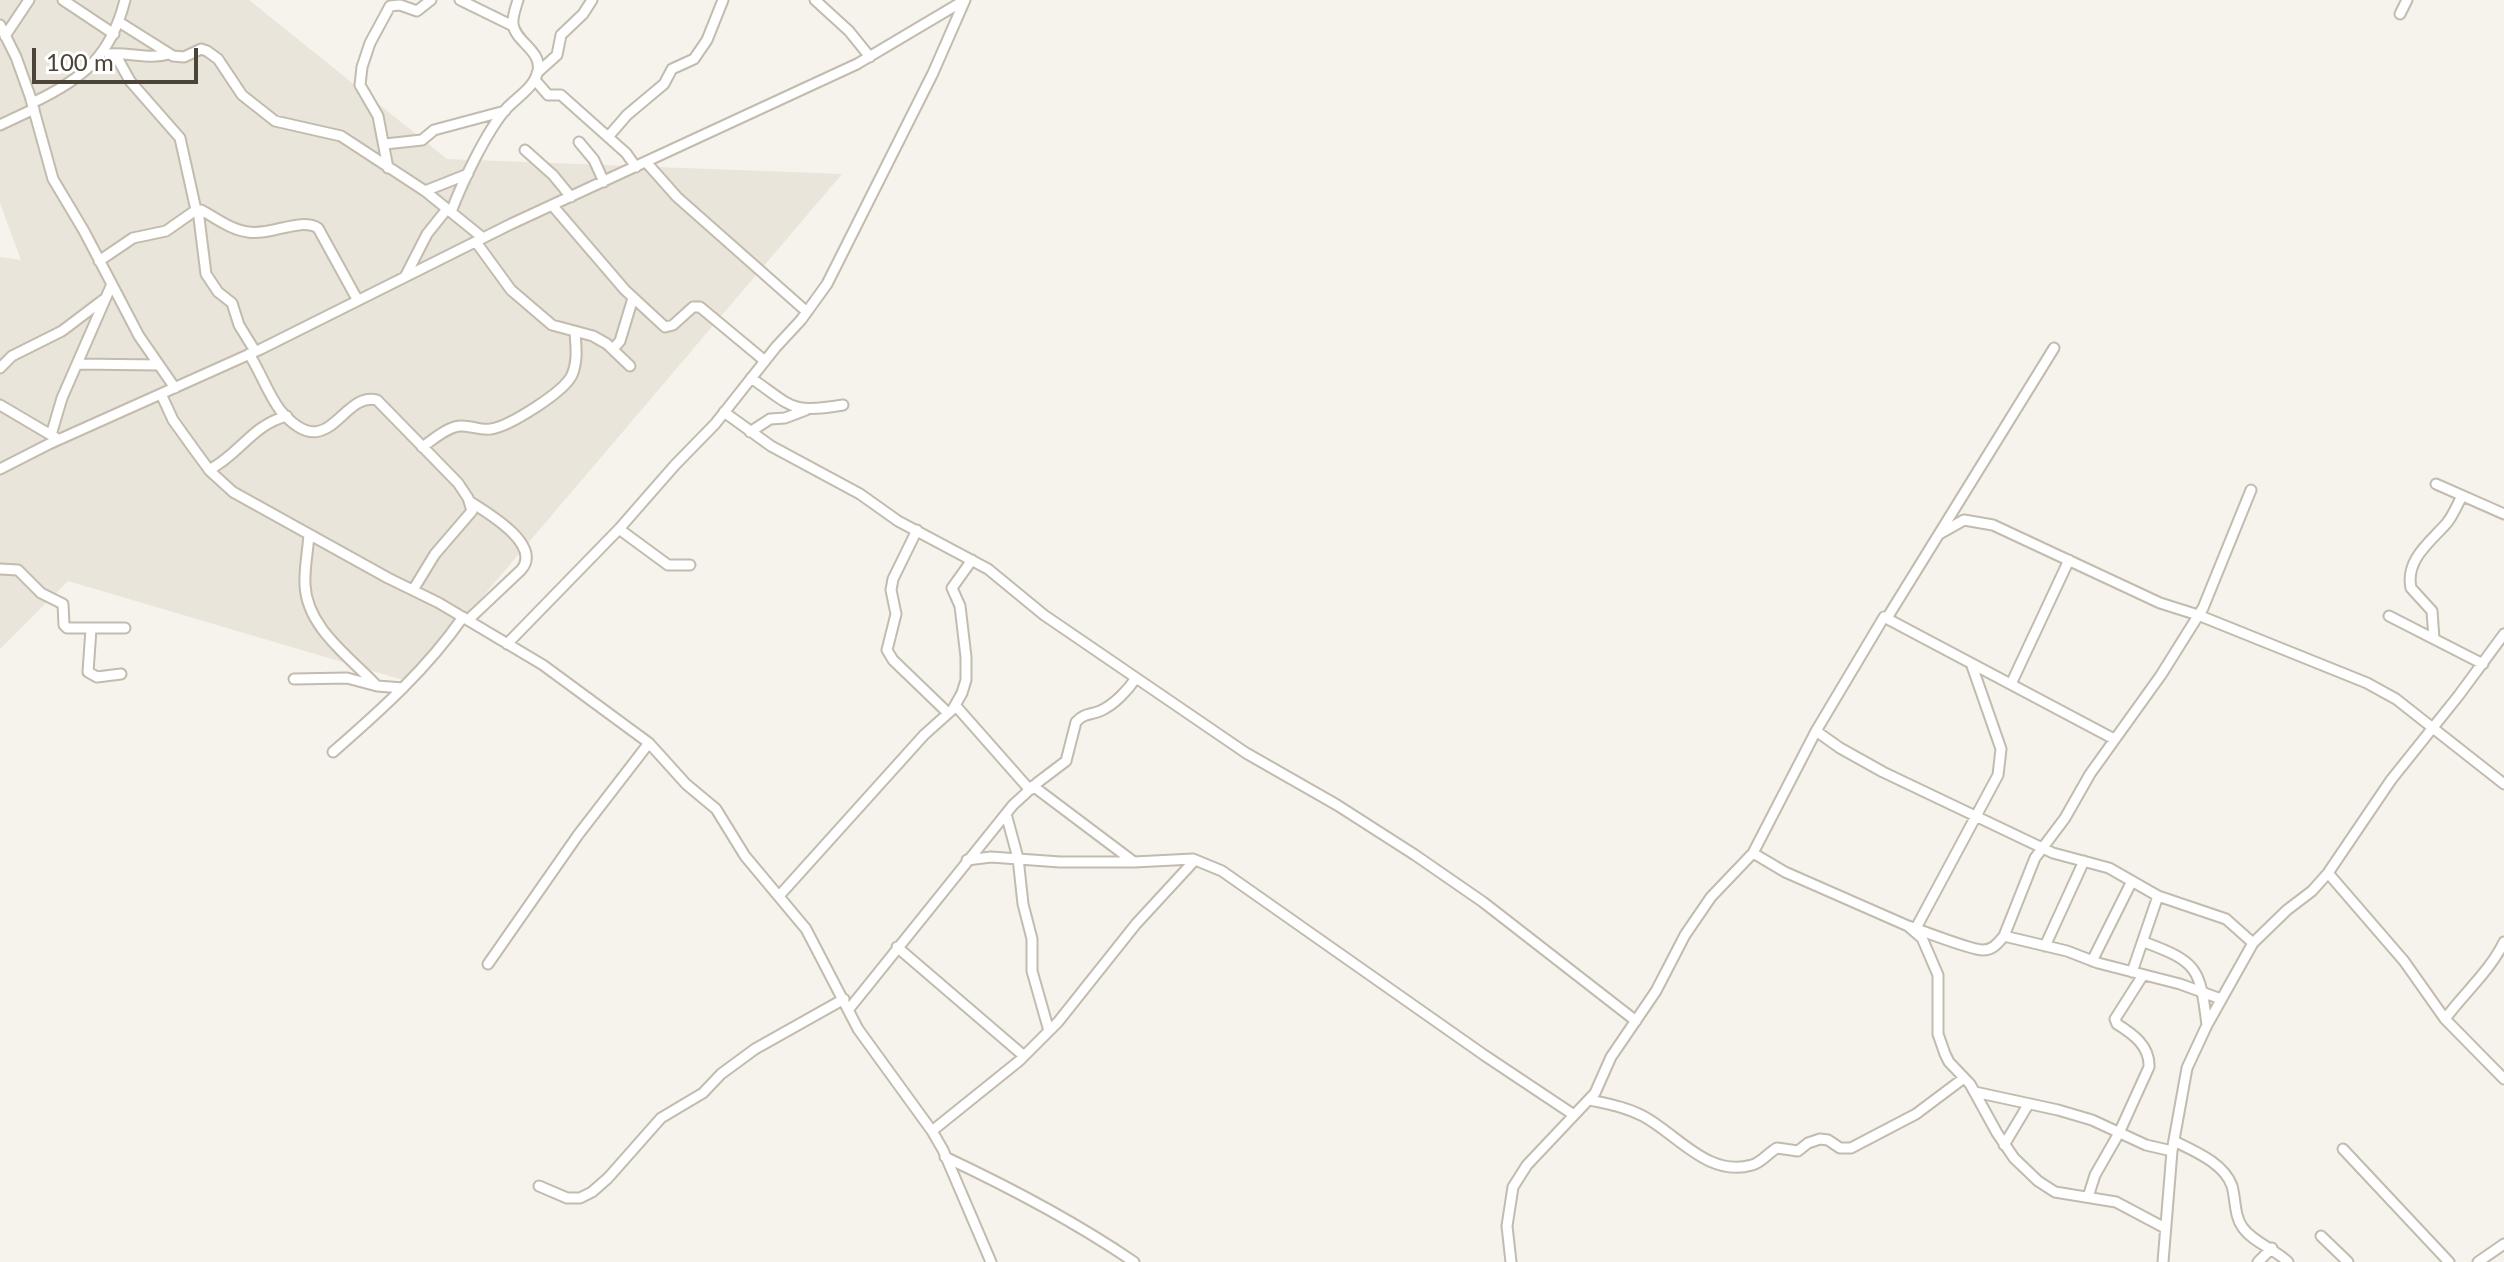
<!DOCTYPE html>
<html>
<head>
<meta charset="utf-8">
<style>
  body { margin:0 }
  #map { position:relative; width:2504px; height:1262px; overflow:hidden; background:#f6f3ec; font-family:Lato,sans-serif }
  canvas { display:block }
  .scale { position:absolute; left:32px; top:48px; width:166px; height:36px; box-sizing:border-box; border:4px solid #4b4439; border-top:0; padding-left:10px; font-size:24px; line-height:28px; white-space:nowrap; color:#4b4439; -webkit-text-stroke:6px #fff; paint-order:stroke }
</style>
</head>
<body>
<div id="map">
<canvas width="2504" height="1262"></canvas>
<div class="scale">100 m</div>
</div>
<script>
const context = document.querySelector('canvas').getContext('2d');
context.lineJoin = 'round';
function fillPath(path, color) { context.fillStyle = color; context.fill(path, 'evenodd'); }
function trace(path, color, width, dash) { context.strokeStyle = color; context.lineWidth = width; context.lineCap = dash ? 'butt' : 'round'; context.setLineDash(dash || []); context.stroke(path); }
fillPath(new Path2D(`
  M0,0H249L447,159L842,174L410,682L68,581L0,649V257L21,260L0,203Z`), '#eae5da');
const street = new Path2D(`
  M63,0L114,34
  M460,0L513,26
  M815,0L849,31L870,57
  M2400,14L2407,0
  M119,22L173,56L184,57L201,49L207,51L218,59L242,95L275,121L341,136L425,191L483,238
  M0,25L16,57L30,96L53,179L84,231L139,336L175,388
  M5,36L29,0
  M109,54C130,52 149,60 169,54
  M115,54L130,81L180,138L196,210
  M537,73L557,55L561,35L583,14L592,0
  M535,80L548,95H561L626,153L636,167
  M32,103C83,79 111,56 125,0
  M0,125L34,109
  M608,137L627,115L664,84L672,69L694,59L707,40L723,0
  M579,142L594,160L604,182
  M385,144L422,140L434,130L505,111
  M525,150L553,175L571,197
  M646,162L677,197L807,312
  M388,168L378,116L360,85L362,67L370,43L390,6L400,5L417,11L431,0
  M425,191L468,174
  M552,205L625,290L665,327L673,325L693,307H700L765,361
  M198,210L206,274L218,292L232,303L239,325L255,351
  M451,212C462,183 486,132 506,109C517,97 534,88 538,71C542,50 515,42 513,24C512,17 516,7 518,0
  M476,242L511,290L552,325L593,336L607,344L630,366
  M99,261L133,238L166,231L196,210H201C216,218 231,230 248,232C271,236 300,217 318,228L357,299
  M405,277L427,234L447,209
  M613,349L620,341L633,298
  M249,354C260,371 268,394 280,410C329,468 341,391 377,400L458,483L468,498L472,511L435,554L413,590
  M77,364L159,365
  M0,368L12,356L62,331L103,300
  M751,378C793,407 790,414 843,405
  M161,394L173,420L196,452L210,471L233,492L388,578L439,603L543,665L649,743L686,784L716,809L745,856L806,929L858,1029L932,1131L943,1150L991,1262
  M0,405L56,438
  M724,412L771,446L860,494L898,521L988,569L1044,615L1246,753L1337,805L1415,855L1483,902L1636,1021
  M750,432L770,419L785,418L806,410
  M51,435L62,398L111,286
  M422,447C433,440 447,427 460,426C470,425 481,431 491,429C510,426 564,392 572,375C578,361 576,347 575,332
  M0,469L49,444L261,349L511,224L857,64L965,0
  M209,470C240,454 252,425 287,416
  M2436,484L2504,514
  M619,529L668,565H690
  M917,530L893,579L891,590L896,614L887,650L893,660L948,713
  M1941,533L1964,520L1993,525L2160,603L2198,615L2367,683L2396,699L2504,784
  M309,534C308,551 304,569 305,585C307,628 350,657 377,686
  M0,569L18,570L41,593L63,604L64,625L67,628H125
  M2389,616L2483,664
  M1887,618L2054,348
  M468,620L521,570C543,545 488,513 469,501
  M91,629L88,672L97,677L121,674
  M2434,639L2432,611L2411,588C2405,560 2430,542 2446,524C2453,516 2457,505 2462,496
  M507,644L619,529L675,465L715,424L776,347L801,320L827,284L933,73L965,0
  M294,679L347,678L377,686L403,688
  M2011,684L2069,560
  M955,705L1030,790
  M1816,731L1840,748L1883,772L2053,853L2109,868L2158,896L2226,919L2253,943
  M333,752C380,711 427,669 463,617
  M1033,786L1134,862
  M1006,814L1018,858L1023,904L1032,939V971L1049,1031
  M1753,853L1785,872L1908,926L1922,938L1938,975V1034L1945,1054L1949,1062L1970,1084L1997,1133L2014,1158L2038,1181L2055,1192L2116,1202L2165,1228
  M967,860L991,857L1060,862H1134L1193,859L1222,871L1484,1055L1574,1115
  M2328,873L2404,961L2445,1019L2504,1079
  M779,896L924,735L953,709L962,693L966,680V657L960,606L952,588L972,560
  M1908,926C1924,931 1970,950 1983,950C1993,950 1998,943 2004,936L2035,858L2065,818L2090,774L2161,675L2203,608L2251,490
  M1916,928L1998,775L2001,749L1971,663
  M2004,936L2067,951L2098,963L2180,984L2221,999
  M2144,942C2198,962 2200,968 2207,1025
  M2045,946L2084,861
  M897,947L1024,1056
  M2092,961L2132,881
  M488,964L578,835L649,743
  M2132,972L2158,896
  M849,1009L1013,805L1037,783L1066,761L1076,722C1084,713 1090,715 1100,711C1114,705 1128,690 1136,678
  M2445,1019C2464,993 2490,971 2504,942
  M1975,1092L2058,1110L2092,1120L2146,1145L2172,1151
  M1590,1100C1608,1104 1626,1107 1643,1116C1677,1134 1708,1178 1752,1165C1761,1163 1768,1153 1777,1148L1798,1151L1808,1143L1820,1139L1828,1140L1840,1148H1851L1916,1114L1964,1078
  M932,1131L1019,1061L1058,1022L1136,924L1195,860
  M2174,1141C2194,1151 2224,1163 2232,1186C2236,1200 2234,1216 2243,1228C2254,1243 2275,1249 2288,1262
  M2004,1145L2028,1105
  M2343,1149L2449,1262
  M945,1157C1011,1188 1074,1221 1134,1262
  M539,1186L567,1198H580L592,1192L608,1178L661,1118L703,1093L721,1074L755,1049L844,999
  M2088,1197L2095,1175L2119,1133L2149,1067C2150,1046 2133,1034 2117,1024L2115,1019L2143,975
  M2321,1236L2348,1262
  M1511,1262L1507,1226L1513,1187L1527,1165L1595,1093L1611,1057L1656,991L1685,935L1711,897L1753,853L1816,731L1884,617L2114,739
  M2163,1262L2172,1151L2187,1068L2207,1025L2253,943L2287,910L2312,891L2328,873L2391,780L2459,695L2504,634
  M2258,1262L2272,1248
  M2478,1262L2504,1244`);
trace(street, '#c2bbae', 13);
trace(street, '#fff', 9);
</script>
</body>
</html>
